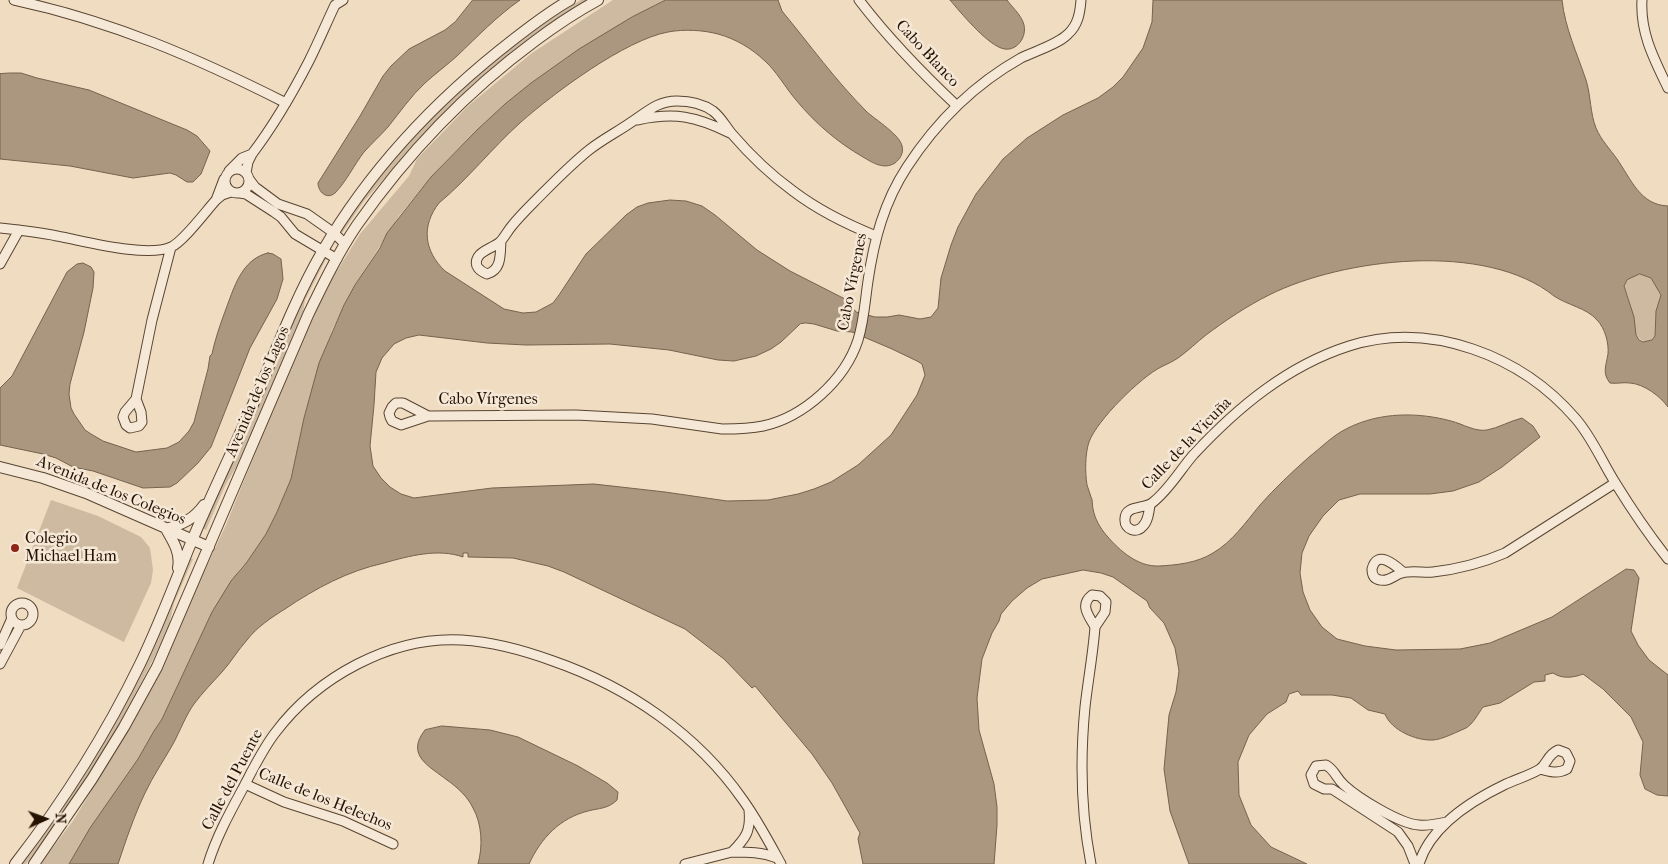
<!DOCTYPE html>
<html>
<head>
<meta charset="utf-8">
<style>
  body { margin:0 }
  #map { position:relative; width:1668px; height:864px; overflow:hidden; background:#efdcc1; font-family:"IM FELL French Canon",serif }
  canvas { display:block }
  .north { position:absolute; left:20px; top:794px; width:50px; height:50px; -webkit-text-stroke:4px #f5e8d7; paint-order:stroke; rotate:88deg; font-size:14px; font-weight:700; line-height:20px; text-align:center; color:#261201 }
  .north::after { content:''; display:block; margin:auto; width:18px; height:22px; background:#261201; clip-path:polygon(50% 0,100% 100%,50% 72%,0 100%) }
</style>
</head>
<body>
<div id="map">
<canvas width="1668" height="864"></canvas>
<div class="north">N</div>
</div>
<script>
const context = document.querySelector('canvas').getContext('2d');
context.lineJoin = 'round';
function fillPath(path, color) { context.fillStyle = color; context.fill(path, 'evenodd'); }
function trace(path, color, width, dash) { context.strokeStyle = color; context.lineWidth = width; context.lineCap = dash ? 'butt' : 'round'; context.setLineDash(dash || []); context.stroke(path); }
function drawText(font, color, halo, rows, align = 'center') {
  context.font = font + ' "IM FELL French Canon",serif'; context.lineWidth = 5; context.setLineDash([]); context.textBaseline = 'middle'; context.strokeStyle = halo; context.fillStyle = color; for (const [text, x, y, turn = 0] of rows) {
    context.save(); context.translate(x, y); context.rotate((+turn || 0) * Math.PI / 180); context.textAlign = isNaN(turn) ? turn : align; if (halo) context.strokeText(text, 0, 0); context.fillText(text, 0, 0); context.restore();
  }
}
fillPath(new Path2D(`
  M581,0H591L464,94L430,128L364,201L342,233L339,231C403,140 483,57 581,0Z
  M613,0H666L579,49L531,83L505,104L453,154L431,177L399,216L355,285L332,330L304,418L291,480L277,512L266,534L247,562L240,569L212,612L162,719L154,731L138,759L90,828L69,864H40L73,821L96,783L163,666L192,597L226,525L277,399L315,311L335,274L360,234L409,176L417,159L468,106L532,53Z
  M325,255L327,257L305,300L303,312L242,457L225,486L206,530L202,528L222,481L236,455L298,306Z
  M1640,274L1651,278L1661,295C1658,303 1656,311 1655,319C1655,324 1657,330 1655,335C1651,345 1641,342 1636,335L1629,300L1624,286L1627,280Z
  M51,500L98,516L141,537L150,548L153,570L151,583L124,642L17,588Z
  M189,557L193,559L174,603L169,625L156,654L113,736L64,813L26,864H21L60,810Z`), '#cdbaa0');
const water = new Path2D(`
  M473,0H520C496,17 478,36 457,56C447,65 435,74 425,83C411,96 400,112 388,127C380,136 372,143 364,152C354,165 346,182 335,193C327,200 318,192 318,183L360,116L383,76L391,66L409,49L445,30L455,22Z
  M666,0H778L782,11C810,45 836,81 867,112C876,120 900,135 902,146C904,153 900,159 895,163C884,170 873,163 863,157C837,142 815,123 796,100C785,87 777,72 765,61C751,48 736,39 718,34C703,30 684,29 668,32C625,40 554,93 521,122C492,148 468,179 439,203C421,226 424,251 445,271L504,309L523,313L536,312L553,303L559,295L586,254L626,215L637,207L648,203L670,200L686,201L702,206L715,215L757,250L790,271L847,300L856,312L875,317H887L899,315L920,319L931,317L938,308L941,278L951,245L958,227L976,194L1003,159L1027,138L1063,115L1098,98L1113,87L1123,77L1143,48L1152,22L1153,0H1562C1565,28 1577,53 1586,80C1591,96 1590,113 1596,128C1601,140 1610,149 1617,159C1631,179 1640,205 1668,206V407C1660,396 1644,384 1630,383C1623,382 1617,384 1610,383C1602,373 1606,366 1608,354C1609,343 1605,328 1597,320C1587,308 1567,305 1554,296C1486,241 1343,258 1269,295C1247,306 1226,320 1206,335C1197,342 1188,351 1178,358C1172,362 1167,364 1161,367C1141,377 1097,420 1089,442C1085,454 1085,472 1087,485C1088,489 1090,493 1091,497C1093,500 1092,505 1093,509C1095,519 1100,528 1107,536C1120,551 1138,567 1159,566C1177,565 1197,563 1213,553C1232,542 1246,522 1260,505C1275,488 1291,473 1309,457C1322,447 1333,435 1348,428C1380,412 1418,412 1451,421C1463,424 1475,432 1487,430C1498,428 1510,421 1522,418L1533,426L1540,437L1502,467L1479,482L1453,491L1430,494H1360L1339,500L1323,516L1309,536L1302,553L1300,573L1303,592L1310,610L1322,627L1337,639L1365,646L1396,650L1460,649L1490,643L1552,617L1626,569L1634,570L1639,578L1631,631L1638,645L1649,660L1668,675V796L1657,795L1645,789L1640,775L1643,742L1631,717L1603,689L1583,674C1573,678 1562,679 1553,673L1545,675V681L1534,682L1500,703L1483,707C1478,714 1473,724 1466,728C1459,731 1441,740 1433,740C1416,741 1391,730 1385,714L1368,710L1351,698L1332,695H1301L1298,691L1289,694L1286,702L1267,714L1249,735L1238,762L1239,795L1251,825L1271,847L1307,864H1189L1170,811L1164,769L1169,715L1176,692L1179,671L1175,648L1164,623L1150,608L1147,601L1113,577L1101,573L1083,570L1042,579L1027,588L1012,601L1001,614L999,621L992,633L982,659L977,698L979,730L994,784L997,807V825L994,864H863L858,839L860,833L832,783L812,754L755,686L752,688L724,659L685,629L564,572L548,566L513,558L468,557V553H463V557C438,548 409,556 384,563C348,571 316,588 285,609C272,617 257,627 247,640C238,650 231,662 222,672C212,683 203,692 194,704C186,715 180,731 173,744C164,760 153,776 145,793C134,816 126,840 118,864H69L90,828L138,759L154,731L162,719L212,612L231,581L247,562L266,534L277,512L291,479L304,418L319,363L344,305L355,285L380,248L387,233L431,177L477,130L505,104L531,83L579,49L632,17ZM1640,274L1651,278L1661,295L1656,311L1655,336L1652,340L1643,342L1639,340L1636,335L1634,317L1624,286L1627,280ZM806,323L814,324L837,331L852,332L892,349L917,361L922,364L925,375L917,395L891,435L858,465L831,482L814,489L798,494L768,500L727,501L665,492L594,484L492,488L414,498L401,494L390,487L381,478L373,466L370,446L374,405L376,372L382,358L394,344L406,338L419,335L487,343L526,345L610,344L669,350L718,360L734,361L756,356L771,349L781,342L800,324Z
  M950,0H1007C1012,7 1020,14 1023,22C1029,36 1016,54 1001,48C985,42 961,13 950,0Z
  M10,73H21L37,78L89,90L187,130L197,136L210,151L201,174L193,182H187L176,175L170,173L133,178L70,166L0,159V74Z
  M268,253L273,254L281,259L283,279L277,299L250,348L211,447L198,463L177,483L170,487L143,488L93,471L73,467L56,458L43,454L0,445V388L12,376L67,272L77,264L83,263L91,267L94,272L93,288L84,332L70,384L69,394L71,408L74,414L85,430L91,434L103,441L136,452L167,448L179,442L189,431L194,422L208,369L210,356L212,354C216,335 223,317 230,298C237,279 246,258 268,253Z
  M442,726L490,730L518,737L578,766L607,783L618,792L617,800C608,809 599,808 588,811C560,818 541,838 529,864H478C483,846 482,824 473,808C468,797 457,787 447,780C429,766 405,755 425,730Z`);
fillPath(water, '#ab9780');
trace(water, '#76624d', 1);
const minor = new Path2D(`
  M14,0C112,21 197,58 286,103
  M859,0C888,38 921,72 956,105
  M1642,0C1640,33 1654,59 1668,88
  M637,120C675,112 695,116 730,133
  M252,154C274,125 292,94 309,61C318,43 326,24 335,5L343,0
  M225 181a12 12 0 1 1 24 0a12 12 0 1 1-24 0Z
  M229,171L242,158L252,154L248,162L246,173
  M224,179L216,200L222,195L231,192
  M249,179L255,187L278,204L307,214L334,233L345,244
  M240,193L246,194L274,212L281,217L295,234L337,259
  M0,228C19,230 38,232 57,236C85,241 146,258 171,247C183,242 206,211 216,200
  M501,241C500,254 502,270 487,274C480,271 473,266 478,257C482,250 493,248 500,242C504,238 507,232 511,227C518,218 526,210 534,202C552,184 569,166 589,150C603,139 619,131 633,121C648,111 658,101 677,101C689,101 703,104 713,111C721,117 726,127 732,134C750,155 771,175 793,191C818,210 846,224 876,236
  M0,264L19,230
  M136,399L141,412L142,422L139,426L130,428L126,425L123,417L125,412L136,399L152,320L171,247
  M428,416L403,403H396L392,407L389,413L390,417L392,421L401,425L428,416L576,415L652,419L722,429C736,429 749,429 763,426C804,417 845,380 858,340C864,321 865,301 868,281C874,240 884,202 907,167C937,121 973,85 1021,58C1035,51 1057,45 1068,34C1078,25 1080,13 1081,0
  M1150,505C1149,512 1148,521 1143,526C1137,534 1124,530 1125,519C1125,505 1144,509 1152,503C1169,490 1180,470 1194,454C1238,407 1287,366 1349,346C1431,320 1522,356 1576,419C1593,439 1602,462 1616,484C1632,510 1649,535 1668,559
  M1403,572C1395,565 1377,549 1372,569C1372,575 1374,579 1380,580C1389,582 1394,575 1402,573C1411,570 1424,573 1433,572C1459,569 1482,563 1505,553L1615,483
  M1092,595L1100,596L1106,602L1105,612L1095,627C1089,616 1079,605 1092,595Z
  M11 614a11 11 0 1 1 22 0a11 11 0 1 1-22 0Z
  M0,645L12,618
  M0,664L21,625
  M245,784L284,802L343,821L393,844
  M749,810C751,831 746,838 732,852C748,852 762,852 777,858
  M208,864C216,838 229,814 242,790C252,771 262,750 275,733C317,677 391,636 462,640C494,642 523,650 553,661C628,687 697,734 743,800C758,821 769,842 781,864
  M685,864L732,852
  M1091,864C1081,813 1080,759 1085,707C1088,680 1093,654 1095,627
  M1415,864L1408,846L1398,832L1332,789H1324L1314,784L1311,775L1316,766L1326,765C1335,770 1336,778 1344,785C1358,798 1400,824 1419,825C1429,826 1438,824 1447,822
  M1419,864C1430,827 1471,801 1504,785C1514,780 1531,775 1540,769C1548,763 1547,755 1558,750L1566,753L1570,761L1567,769C1558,774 1550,772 1540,769`);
const tertiary = new Path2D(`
  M0,467L43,478L86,493L209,547
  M178,568C181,553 173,541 166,529C183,524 194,519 204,505
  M15,864C63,802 106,734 140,664C159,625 174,584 191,543C211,495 234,448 255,400C276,350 295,299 322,252C370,169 439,97 514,39C532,25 550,11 570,0
  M34,864L92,779L124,727L157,667L308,315C323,284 338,253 357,225C406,155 466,92 535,41C555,26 576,12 598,0`);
trace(minor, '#584431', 11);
trace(tertiary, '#584431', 12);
trace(minor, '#f5e8d7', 9);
trace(tertiary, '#f5e8d7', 10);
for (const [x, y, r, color] of [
  [15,548,5,"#8f2418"]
]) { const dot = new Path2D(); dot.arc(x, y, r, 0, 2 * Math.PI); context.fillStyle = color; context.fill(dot); trace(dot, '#f5e8d7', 2); }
drawText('16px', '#261201', '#f5e8d7', [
  ["Cabo Blanco",927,54,47],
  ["Cabo Vírgenes",853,282,-79],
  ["Avenida de los Lagos",258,392,-67],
  ["Cabo Vírgenes",488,400],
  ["Calle de la Vicuña",1187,444,-46],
  ["Avenida de los Colegios",111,491,22],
  ["Calle del Puente",233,780,-62],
  ["Calle de los Helechos",325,800,22]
]);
drawText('16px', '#261201', '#f5e8d7', [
  ["Colegio",25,539],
  ["Michael Ham",25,557]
], 'left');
</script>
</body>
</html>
